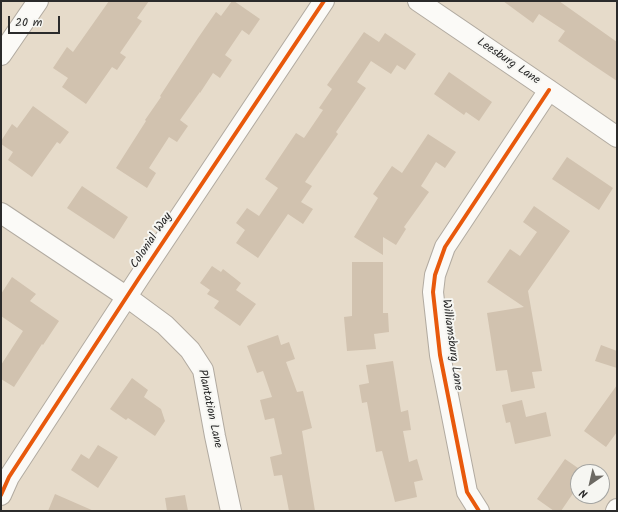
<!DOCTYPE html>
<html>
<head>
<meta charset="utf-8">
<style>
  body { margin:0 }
  #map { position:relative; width:618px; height:512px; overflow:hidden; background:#e6dbca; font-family:Kalam,sans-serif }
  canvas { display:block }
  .frame { position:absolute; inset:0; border:2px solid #2b2b2b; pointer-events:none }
  .north { position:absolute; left:570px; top:464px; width:40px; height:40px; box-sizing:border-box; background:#f6f6f2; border:1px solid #a5a5a2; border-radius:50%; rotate:214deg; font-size:11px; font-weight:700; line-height:16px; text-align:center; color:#2b2b2b }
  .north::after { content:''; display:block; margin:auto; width:14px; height:18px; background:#6c6963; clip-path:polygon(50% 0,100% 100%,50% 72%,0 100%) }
  .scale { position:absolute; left:8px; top:16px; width:52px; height:18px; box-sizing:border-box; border:2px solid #2b2b2b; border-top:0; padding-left:5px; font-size:12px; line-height:14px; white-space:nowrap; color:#2b2b2b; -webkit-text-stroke:3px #f6f6f2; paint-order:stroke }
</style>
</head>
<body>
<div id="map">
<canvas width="618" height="512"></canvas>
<div class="frame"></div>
<div class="north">N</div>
<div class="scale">20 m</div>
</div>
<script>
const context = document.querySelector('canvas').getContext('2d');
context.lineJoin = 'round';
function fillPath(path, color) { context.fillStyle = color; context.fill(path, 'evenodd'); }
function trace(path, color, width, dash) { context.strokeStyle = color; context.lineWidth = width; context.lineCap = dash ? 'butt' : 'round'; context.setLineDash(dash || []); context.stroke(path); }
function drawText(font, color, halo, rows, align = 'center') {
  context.font = font + ' Kalam,sans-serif'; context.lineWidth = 4; context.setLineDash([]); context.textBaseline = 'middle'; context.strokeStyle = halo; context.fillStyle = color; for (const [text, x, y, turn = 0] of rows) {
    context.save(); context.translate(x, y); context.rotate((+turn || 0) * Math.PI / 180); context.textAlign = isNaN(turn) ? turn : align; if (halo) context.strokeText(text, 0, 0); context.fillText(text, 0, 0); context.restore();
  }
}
fillPath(new Path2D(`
  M109,1H149L137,18L142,21L120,53L126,57L117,70L112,67L86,104L62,87L68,78L53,68L67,47L73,52Z
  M232,1H234L260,19L249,35L242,30L225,55L232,60L220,78L213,73L200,93V92L180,120L188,126L177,142L169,137L149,168L156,173L147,188L116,168L146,121L145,120L161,97L160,96L198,38L216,12L221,16Z
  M503,1H559L617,42V81L593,65L558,41L565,31L539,14L533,23Z
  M364,32L379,42L385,33L416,54L405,70L397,65L391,74L371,61L357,82L366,88L336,132L338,134L305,182L312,186L301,202L313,209L303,224L288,214L258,258L236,243L245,230L236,223L247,208L259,216L278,188L265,179L296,133L304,138L323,110L319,108L332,89L327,85Z
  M449,72L492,102L479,121L466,112L464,115L434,94Z
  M33,106L69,132L60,144L57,142L32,177L8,160L13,152L1,144V141L12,124L17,128Z
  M428,134L456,152L445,168L436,162L421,186L429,192L404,227L406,229L396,245L383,237V255L354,237L378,198L373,194L392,166L402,173Z
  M567,157L613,188L599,210L552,179Z
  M82,186L128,217L114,239L67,208Z
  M534,206L570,231L528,291L542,371L532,372L535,388L511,392L507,370L496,371L487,313L524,307L487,282L510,249L520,256L537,232L523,222Z
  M352,262H383V313H388L389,332L374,334L376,349L347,351L344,317L352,316Z
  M212,266L221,272L223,269L241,283L236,290L256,304L240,326L214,308L219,301L207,294L210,290L200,283Z
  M12,277L36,294L30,301L59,321L43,345L42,344L14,387L1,379V365L23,331L1,316V294Z
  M278,335L281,345L289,342L295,359L286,362L297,392L303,391L312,428L302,431L315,511H289L282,475L274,476L270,457L282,454L274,418L265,420L260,400L272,397L263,371L257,373L247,346Z
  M601,345L617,351V368L595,361Z
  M393,361L401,412L408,410L411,430L403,431L409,462L417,459L423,480L414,482L417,497L395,502L382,451L376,452L367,402L362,403L359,385L369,383L366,365Z
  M132,378L148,390L144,397L161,409L165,421L155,436L128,418L126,420L110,409Z
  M617,385V432L606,447L584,431Z
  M522,400L526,417L546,412L551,436L515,444L510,422L506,423L502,405Z
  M98,445L118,457L98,488L71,470L81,454L89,459Z
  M565,459L578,468V486L561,511H554L537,499Z
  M55,494L94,511H48Z
  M185,495L188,511H167L165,498Z`), '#d1c2af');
const street = new Path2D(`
  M418,1L549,90L617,137
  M1,55L38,1
  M1,213L127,297L165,325L190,350L203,370L215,436L231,511
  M1,495L9,477L139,278L324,1
  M479,511L467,492L440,355L433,292L435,275L445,247L549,90
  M616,511L617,509`);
trace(street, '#b1aaa0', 22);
trace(street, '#fbfaf7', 20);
trace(new Path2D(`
  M1,495L9,477L139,278L324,1
  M479,511L467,492L440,355L433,292L435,275L445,247L549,90`), '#e8590c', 4);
drawText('12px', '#2b2b2b', '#f6f6f2', [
  ["Leesburg Lane",508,62,34],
  ["Colonial Way",152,241,-56],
  ["Williamsburg Lane",451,345,82],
  ["Plantation Lane",209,409,78]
]);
</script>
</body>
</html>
